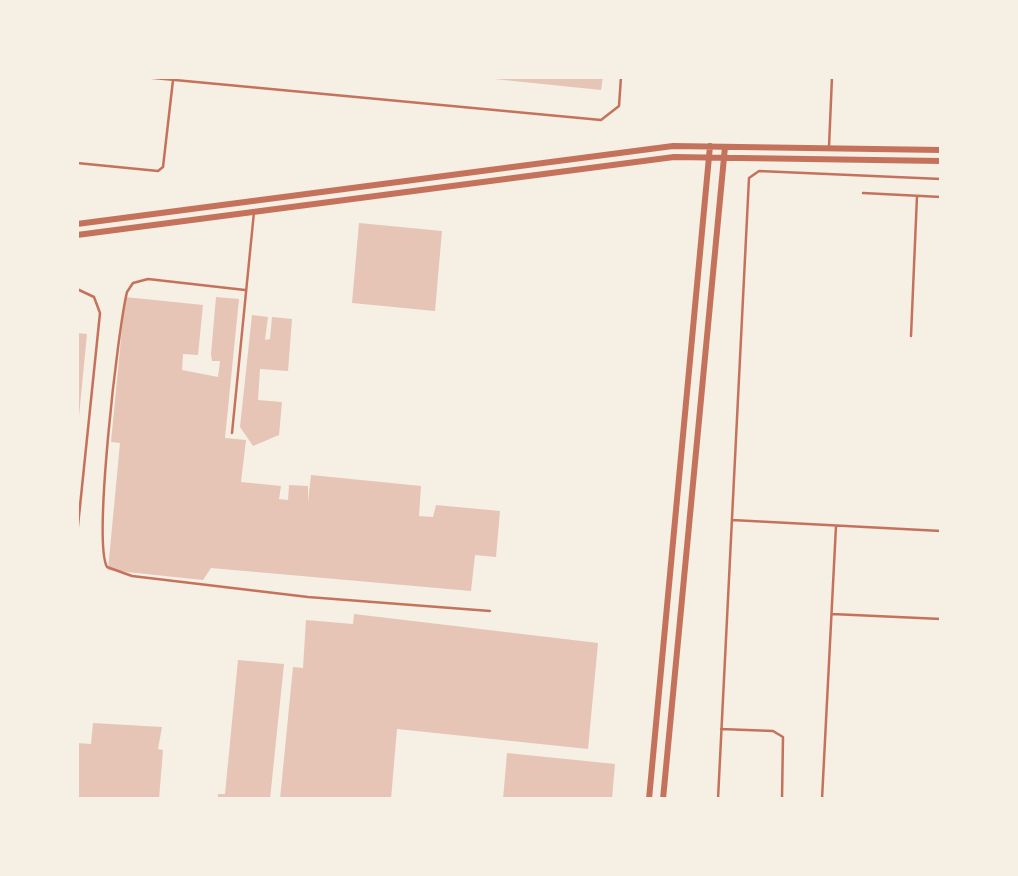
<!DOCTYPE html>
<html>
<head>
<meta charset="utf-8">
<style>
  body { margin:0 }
  #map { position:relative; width:1018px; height:876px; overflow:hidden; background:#f6efe4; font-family:Arial,sans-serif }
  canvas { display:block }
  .frame { position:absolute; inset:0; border:79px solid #f6efe4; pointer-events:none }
</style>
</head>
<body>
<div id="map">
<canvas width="1018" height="876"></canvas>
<div class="frame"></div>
</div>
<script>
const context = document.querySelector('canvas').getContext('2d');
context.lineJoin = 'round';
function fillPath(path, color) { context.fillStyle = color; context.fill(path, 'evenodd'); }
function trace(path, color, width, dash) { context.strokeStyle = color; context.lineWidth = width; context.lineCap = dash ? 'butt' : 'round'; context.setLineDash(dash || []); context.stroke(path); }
fillPath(new Path2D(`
  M475,77H603L601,90Z
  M359,223L442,231L435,311L352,303Z
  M125,297L203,305L198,355L183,354L182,370L218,377L220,361H212L211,354L216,297L239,299L225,438L246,440L241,482L281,486L279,499L288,500L289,485L308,486V502L311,475L421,486L419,516L433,517L436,505L500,511L496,557L475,555L471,591L211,568L203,580L108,570L120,443L111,442Z
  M252,315L268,317L265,340L270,339L272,317L292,319L288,371L260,369L258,400L282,402L279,435L253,446L240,427Z
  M77,333L87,334L79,416H77Z
  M354,614L598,643L588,749L397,729L391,799H280L293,667L303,668L306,620L353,624Z
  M238,660L284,664L270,799H218V794H225Z
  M93,723L162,727L158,749L163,750L159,799H77V743L91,744Z
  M507,753L615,764L612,799H503Z`), '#e6c5b7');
trace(new Path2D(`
  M143,77L601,120L619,106L621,77
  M829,147L832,77
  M77,163L158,171L163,167L173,80
  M863,193L941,197
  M77,289L94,297L100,313L77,535
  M245,290L148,279L133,283L127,292C118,329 93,541 107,567L132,576L308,597L490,611
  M911,336L917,196
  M232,433L254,212
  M732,520L941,531
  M832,614L941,619
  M721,729L773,731L783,737L782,799
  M718,799L749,178L759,171L941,179
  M822,799L836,526`), '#c5725c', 2.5);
trace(new Path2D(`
  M77,224L673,146L941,150
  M77,235L674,157L941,161
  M649,799L710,146
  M663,799L725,147`), '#c5725c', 6);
</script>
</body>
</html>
